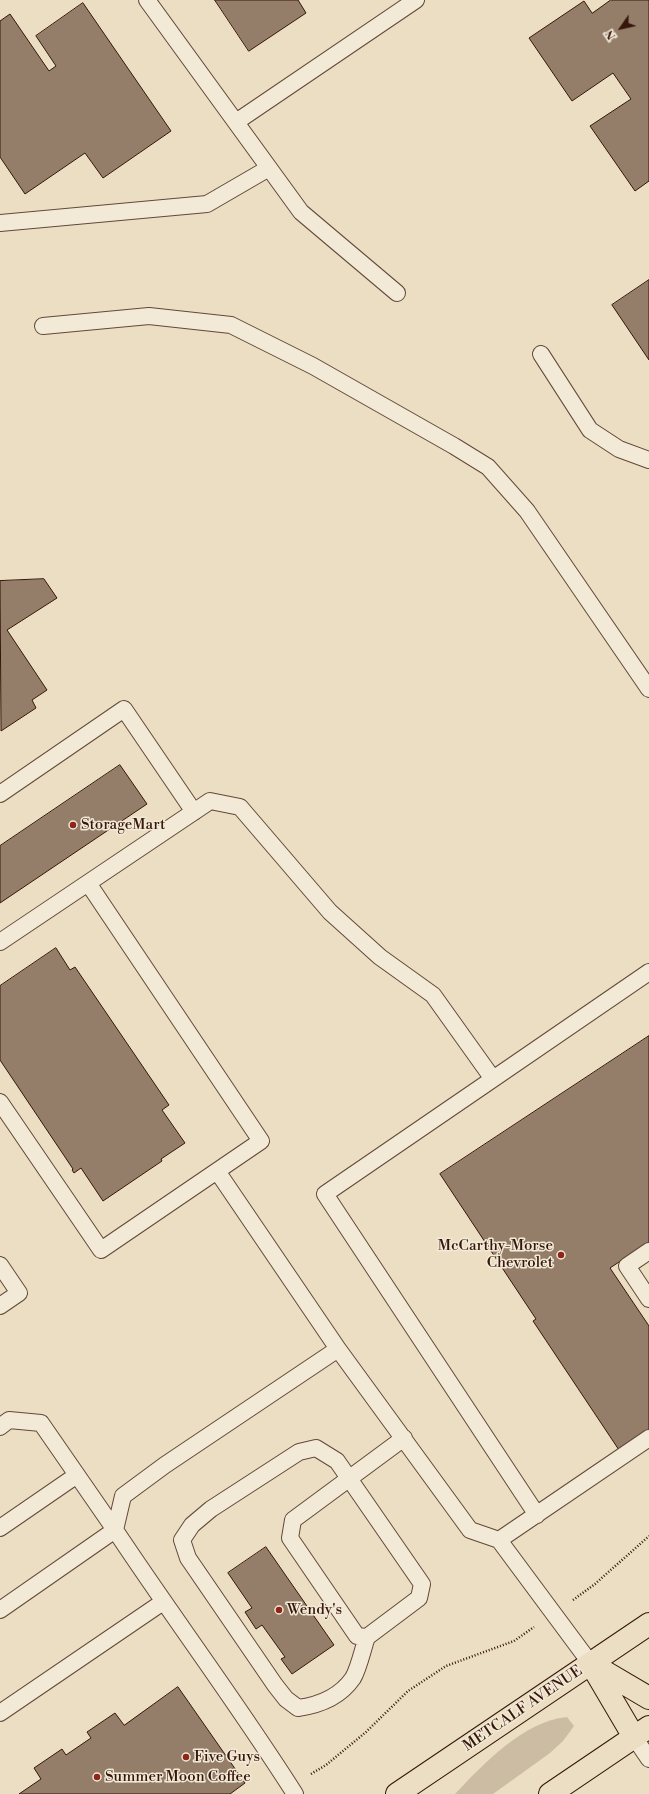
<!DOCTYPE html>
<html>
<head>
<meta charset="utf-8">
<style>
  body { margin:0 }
  #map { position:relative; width:649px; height:1794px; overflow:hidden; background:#ebdec2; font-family:"Libre Bodoni",serif }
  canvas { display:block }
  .north { position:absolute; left:601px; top:8px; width:40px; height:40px; -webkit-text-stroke:3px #f2ead7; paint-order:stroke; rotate:236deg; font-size:11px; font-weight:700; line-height:16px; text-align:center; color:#36160b }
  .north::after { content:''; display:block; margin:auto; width:14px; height:18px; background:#36160b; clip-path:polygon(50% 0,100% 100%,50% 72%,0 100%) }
</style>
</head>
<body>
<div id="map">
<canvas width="649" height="1794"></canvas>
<div class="north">N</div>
</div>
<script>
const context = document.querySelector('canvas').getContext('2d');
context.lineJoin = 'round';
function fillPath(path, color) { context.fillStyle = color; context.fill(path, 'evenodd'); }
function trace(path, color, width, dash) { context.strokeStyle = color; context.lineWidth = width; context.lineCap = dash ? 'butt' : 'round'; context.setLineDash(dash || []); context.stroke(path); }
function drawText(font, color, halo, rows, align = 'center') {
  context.font = font + ' "Libre Bodoni",serif'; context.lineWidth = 3; context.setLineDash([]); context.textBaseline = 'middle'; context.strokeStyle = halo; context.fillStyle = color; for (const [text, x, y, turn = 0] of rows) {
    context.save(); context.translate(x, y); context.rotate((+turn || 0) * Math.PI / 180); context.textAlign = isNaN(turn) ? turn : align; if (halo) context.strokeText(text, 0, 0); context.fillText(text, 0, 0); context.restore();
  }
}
fillPath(new Path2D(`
  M567,1717L574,1726L563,1741L550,1753L493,1794H455C483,1764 524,1721 567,1717Z`), '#ccbca3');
const building = new Path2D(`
  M215,0H298L306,13L249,51Z
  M611,0H649V181L635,191L590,126L631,99L613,73L572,101L529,38L584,1L592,13Z
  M83,3L171,131L103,178L85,153L25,194L0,157V21L10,14L49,71L56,66L36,36Z
  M649,280V360L612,305Z
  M44,579L57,598L7,630L47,690L32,700L36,708L1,731L0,581Z
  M120,765L147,804L0,903V846Z
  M56,948L70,970L75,967L169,1105L162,1110L185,1143L161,1159L162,1161L103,1201L81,1168L74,1173L72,1170L73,1169L0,1060V986Z
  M649,1036V1242L610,1268L649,1326V1430L619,1450L533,1321L536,1319L440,1174Z
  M266,1547L334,1645L292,1674L281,1659L285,1657L262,1625L256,1629L245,1612L252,1608L228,1573Z
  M178,1687L245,1783L230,1794H19L41,1779L34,1768L62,1749L66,1755L91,1738L87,1732L115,1713L124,1725Z`);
fillPath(building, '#947e6a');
trace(building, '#36160b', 1);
const lane = new Path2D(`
  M147,0L301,212L397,293
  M236,122L416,0
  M0,223L207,204L269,168
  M43,326L149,316L231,325L313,366L454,446L488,467L527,511L649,689
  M541,354L590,430L619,449L649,460
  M0,794L124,709L194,812
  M0,942L210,801L240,807L330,912L380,957L433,995L493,1079L649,972
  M493,1079L325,1194L537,1515
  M0,1102L101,1250L261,1141L88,883
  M217,1171L338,1349
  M649,1251L627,1266L649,1299
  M0,1265L19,1293L0,1306
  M0,1427L9,1420L41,1423L115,1530L0,1610
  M0,1528L77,1475
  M367,1637C363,1648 359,1668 353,1678C340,1697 320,1705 298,1708L286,1699L275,1685L188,1558L182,1540L192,1525L211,1509L299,1452L316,1448L337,1461L422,1584L419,1598L367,1637L357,1636L290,1538L293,1520L404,1438
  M591,1664L499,1540L649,1438
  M0,1713L163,1602
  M634,1737L649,1759
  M295,1794C238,1704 174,1619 115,1530L123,1496L165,1465L338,1349L470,1530L499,1540`);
const primary = new Path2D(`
  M591,1664L634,1737
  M593,1665L649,1698
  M397,1794L649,1624
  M550,1794L649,1727`);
trace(lane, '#634839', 18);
trace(primary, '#36160b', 24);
trace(new Path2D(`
  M573,1600L595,1584L649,1536
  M311,1774L326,1765L366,1732L408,1691L446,1666L514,1641L534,1627`), '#36160b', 2.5, [1, 2]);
trace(lane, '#f2ead7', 16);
trace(primary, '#ebdec2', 22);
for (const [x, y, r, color] of [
  [73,825,4,"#8f2418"],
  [561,1255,4,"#8f2418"],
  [279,1610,4,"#8f2418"],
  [186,1757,4,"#8f2418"],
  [97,1777,4,"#8f2418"]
]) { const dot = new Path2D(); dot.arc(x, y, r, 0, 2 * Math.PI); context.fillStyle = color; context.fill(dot); trace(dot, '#f2ead7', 1.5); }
drawText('15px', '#36160b', '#f2ead7', [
  ["StorageMart",81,825],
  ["McCarthy-Morse",553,1246,"right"],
  ["Chevrolet",553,1263,"right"],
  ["Wendy's",287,1610],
  ["Five Guys",194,1757],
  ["Summer Moon Coffee",105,1777]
], 'left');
drawText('15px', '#36160b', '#f2ead7', [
  ["METCALF AVENUE",523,1709,-34]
]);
</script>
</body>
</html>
